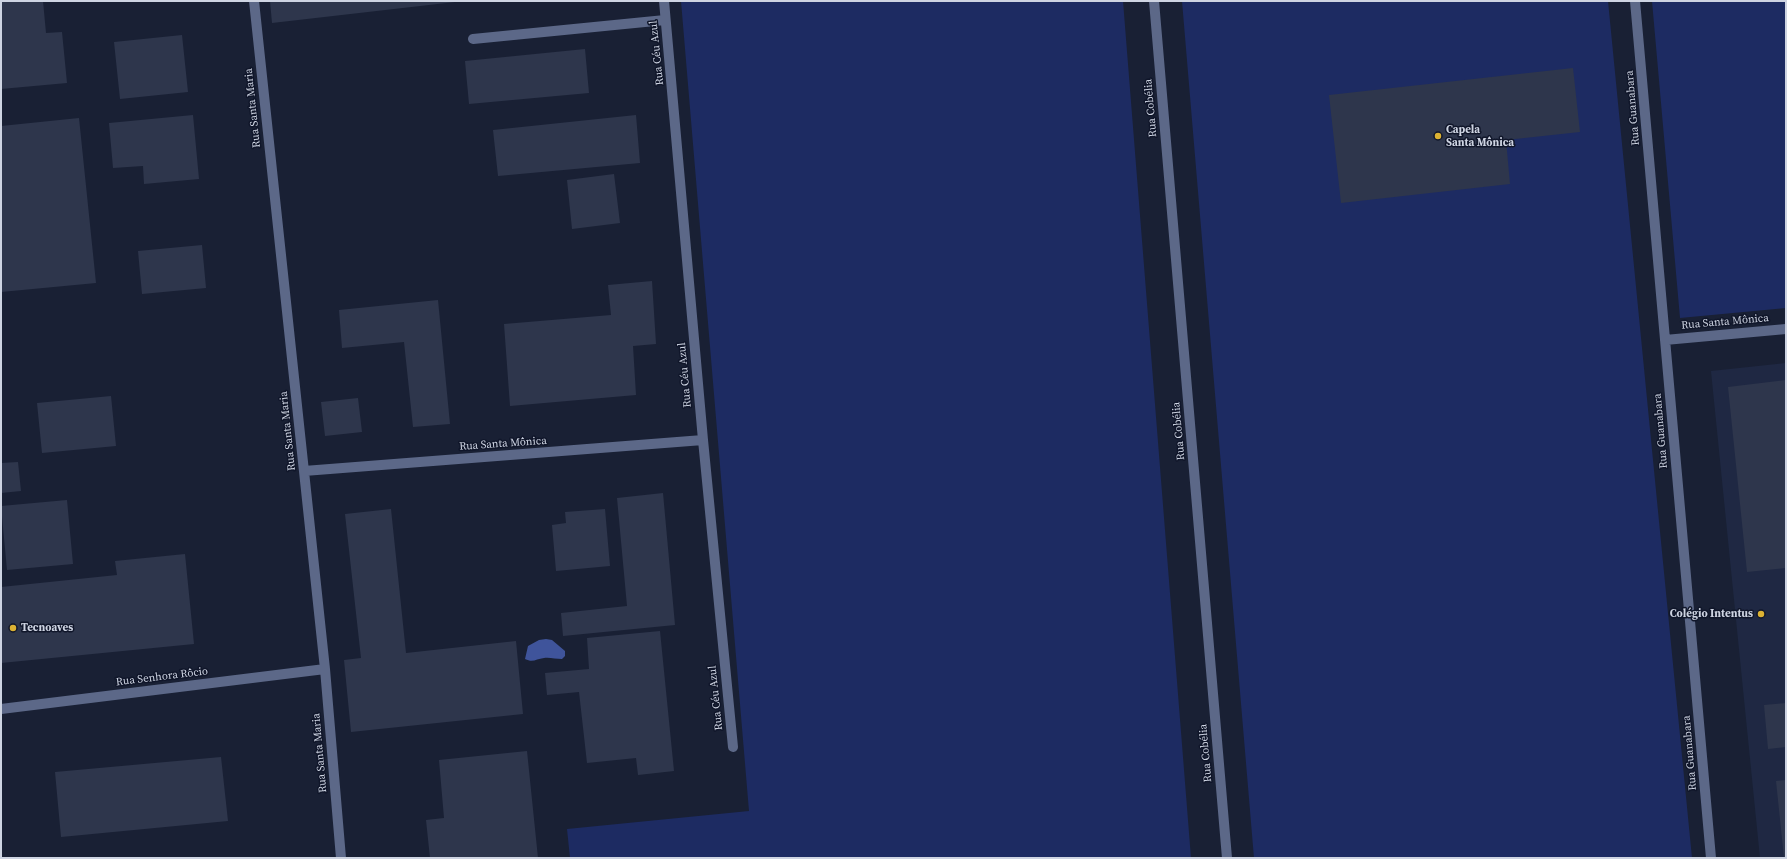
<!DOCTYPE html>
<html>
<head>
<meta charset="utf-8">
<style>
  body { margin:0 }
  #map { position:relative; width:1787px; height:859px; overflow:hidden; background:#192034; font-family:"Source Serif 4",serif }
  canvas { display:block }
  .frame { position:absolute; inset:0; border:2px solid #ced4e2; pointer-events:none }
</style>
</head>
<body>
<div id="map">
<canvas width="1787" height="859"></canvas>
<div class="frame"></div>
</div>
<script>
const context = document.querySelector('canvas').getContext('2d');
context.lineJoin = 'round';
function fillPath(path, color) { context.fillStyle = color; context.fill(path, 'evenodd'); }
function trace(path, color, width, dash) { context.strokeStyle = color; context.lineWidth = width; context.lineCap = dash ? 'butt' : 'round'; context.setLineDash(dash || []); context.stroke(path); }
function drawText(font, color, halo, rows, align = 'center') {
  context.font = font + ' "Source Serif 4",serif'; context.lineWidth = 3; context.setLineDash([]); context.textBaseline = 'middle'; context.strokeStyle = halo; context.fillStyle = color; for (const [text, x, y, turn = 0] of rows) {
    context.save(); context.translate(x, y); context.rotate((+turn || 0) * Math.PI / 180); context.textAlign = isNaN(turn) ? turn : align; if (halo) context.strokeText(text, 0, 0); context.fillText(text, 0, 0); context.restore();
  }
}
fillPath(new Path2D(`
  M1786,363V858H1760L1711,371Z`), '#1f2843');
fillPath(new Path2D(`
  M681,1H1123L1191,858H570L567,829L749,811Z
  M1182,1H1608L1692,858H1254Z
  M1652,1H1786V308L1680,318Z`), '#1d2b62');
fillPath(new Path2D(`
  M546,639L552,640L565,651V656L562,659C556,659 549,657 544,658C536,659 533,663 525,659L528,646L539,640Z`), '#3f549b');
fillPath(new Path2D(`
  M1,1H43L46,33L62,32L67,83L1,89Z
  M270,1H455V2L272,23Z
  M182,35L188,92L120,99L114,42Z
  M585,49L589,93L469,104L465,61Z
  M1573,68L1580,132L1506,140L1510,184L1341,203L1329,95Z
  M193,115L199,179L144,184L143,166L113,168L109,123Z
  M636,115L640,163L498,176L493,130Z
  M79,118L96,283L1,292V126Z
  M614,174L620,223L572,229L567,180Z
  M202,245L206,288L142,294L138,251Z
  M652,281L656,344L633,346L636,395L510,406L504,324L611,315L608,285Z
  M438,300L450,424L413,427L404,342L342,348L339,310Z
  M1786,380V568L1747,572L1728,387Z
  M111,396L116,446L42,453L37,403Z
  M358,398L362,432L325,436L321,402Z
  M18,462L21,491L1,493V463Z
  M663,493L675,625L563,636L561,613L627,606L617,498Z
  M67,500L73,564L7,570L1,506Z
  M391,509L406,653L516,641L523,714L351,732L344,660L361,658L345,514Z
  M605,509L610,566L556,571L552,525L566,523L565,512Z
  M185,554L194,644L1,663V587L117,575L115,561Z
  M660,631L674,771L638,775L636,758L587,763L579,692L547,695L545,673L589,669L587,638Z
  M1786,703V747L1768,749L1764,705Z
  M527,751L538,858H430L426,820L444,818L439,760Z
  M221,757L228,821L61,837L55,772Z
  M1786,780V858H1784L1776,781Z`), '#2e364c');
trace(new Path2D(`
  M254,1L325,669L341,858
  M664,1L703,440L733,747
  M1154,1L1227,858
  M1635,1L1711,858
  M473,39L665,20
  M1665,340L1786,329
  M304,471L703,440
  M1,709L325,669`), '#5c6888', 10);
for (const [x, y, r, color] of [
  [1438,136,4,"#dcb233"],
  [1761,614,4,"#dcb233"],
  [13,628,4,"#dcb233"]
]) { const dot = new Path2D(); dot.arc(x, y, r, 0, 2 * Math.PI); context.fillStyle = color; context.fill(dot); trace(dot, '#10162a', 1.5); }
drawText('11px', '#ced4e2', '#10162a', [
  ["Rua Céu Azul",657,53,-96],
  ["Rua Santa Maria",253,108,-96],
  ["Rua Cobélia",1151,108,-95],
  ["Rua Guanabara",1633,108,-95],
  ["Rua Santa Mônica",1725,322,-5],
  ["Rua Céu Azul",685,375,-95],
  ["Rua Santa Maria",288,431,-96],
  ["Rua Cobélia",1179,431,-95],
  ["Rua Guanabara",1661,431,-95],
  ["Rua Santa Mônica",503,444,-4],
  ["Rua Senhora Rôcio",162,677,-7],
  ["Rua Céu Azul",716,698,-96],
  ["Rua Santa Maria",320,753,-95],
  ["Rua Cobélia",1206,753,-95],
  ["Rua Guanabara",1690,753,-95]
]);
drawText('bold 11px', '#ced4e2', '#10162a', [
  ["Capela",1446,130],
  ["Santa Mônica",1446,143],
  ["Colégio Intentus",1753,614,"right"],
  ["Tecnoaves",21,628]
], 'left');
</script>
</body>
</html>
